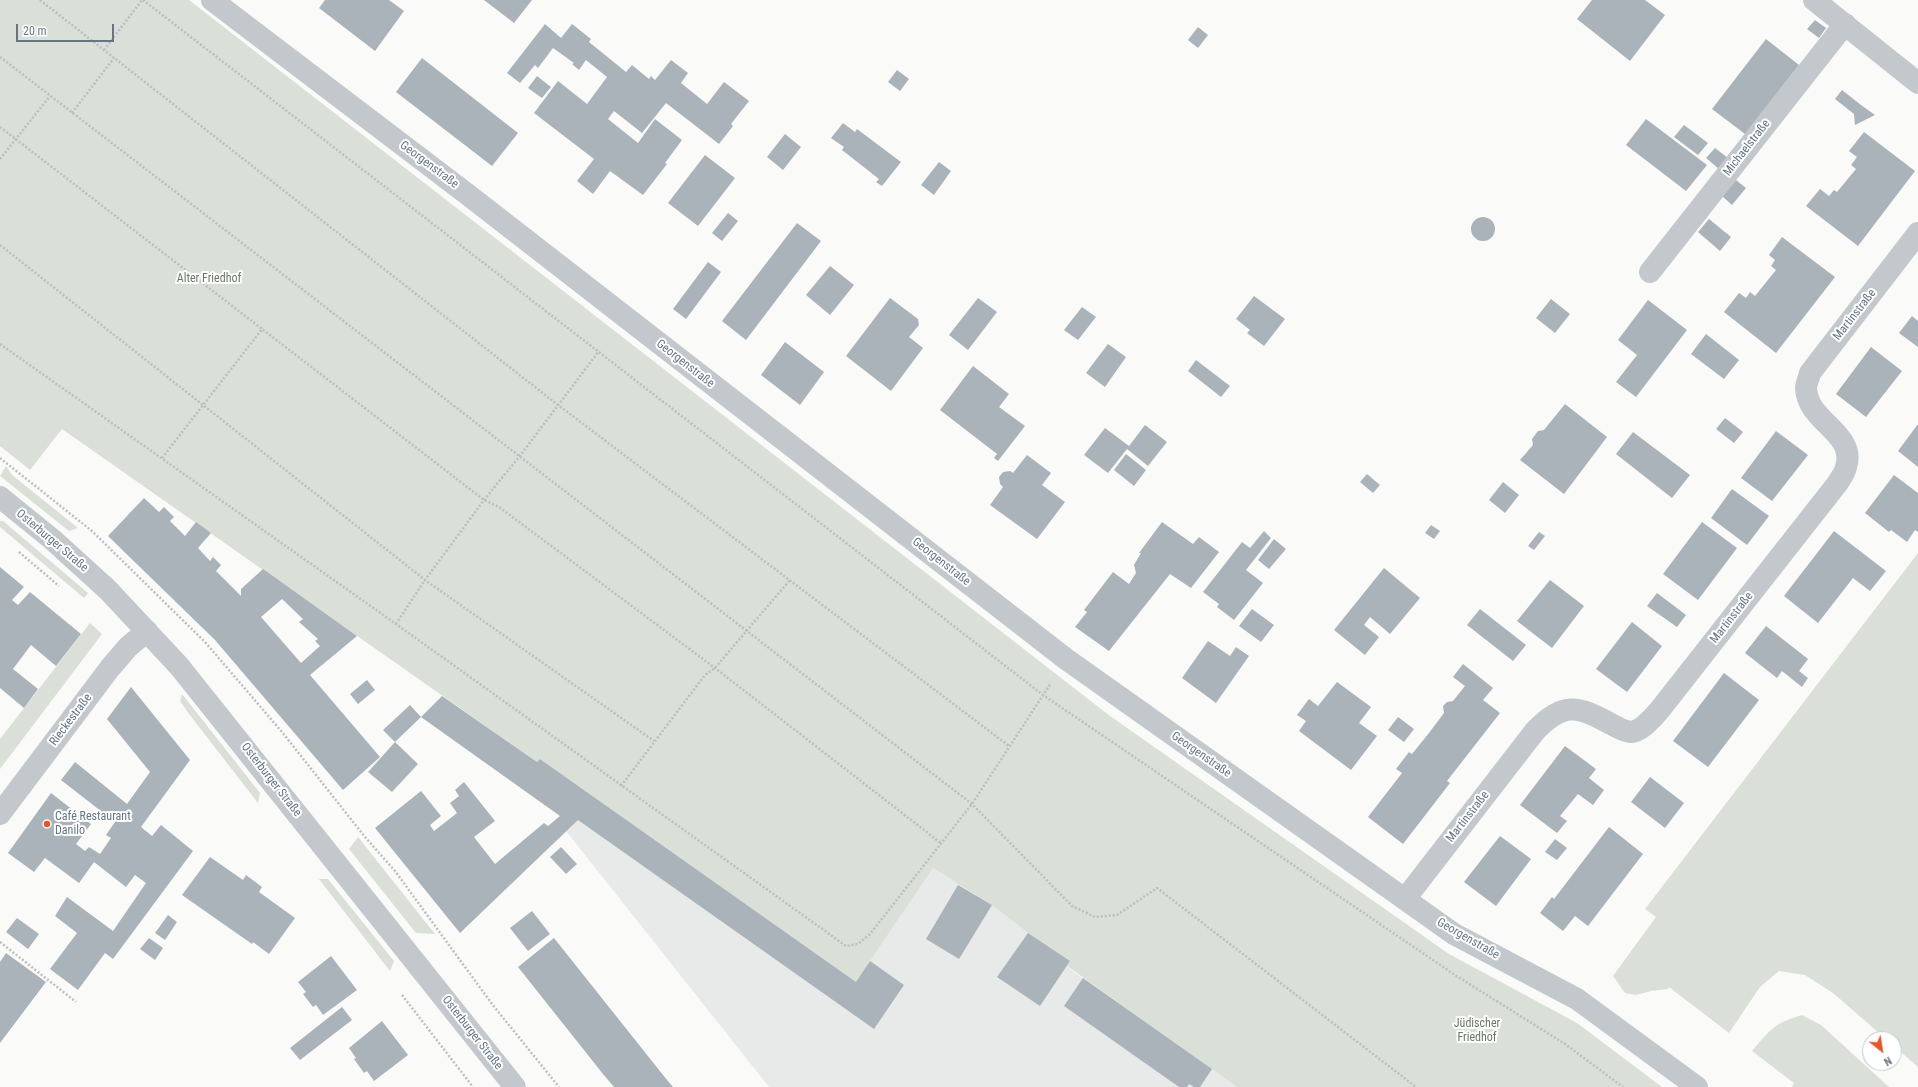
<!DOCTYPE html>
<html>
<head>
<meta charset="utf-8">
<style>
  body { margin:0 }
  #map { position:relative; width:1918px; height:1087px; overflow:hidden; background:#fafaf8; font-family:"Roboto Condensed",sans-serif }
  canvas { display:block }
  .north { position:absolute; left:1862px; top:1031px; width:40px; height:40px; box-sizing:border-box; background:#fff; border:1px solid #c1c8cd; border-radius:50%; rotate:150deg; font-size:11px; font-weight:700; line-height:16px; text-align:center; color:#657683 }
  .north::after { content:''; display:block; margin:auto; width:14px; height:18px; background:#e4572e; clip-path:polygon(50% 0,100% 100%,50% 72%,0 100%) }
  .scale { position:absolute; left:16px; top:24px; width:98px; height:18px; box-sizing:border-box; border:2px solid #657683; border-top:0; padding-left:5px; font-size:12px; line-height:14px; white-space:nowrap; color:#657683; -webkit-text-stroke:3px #fff; paint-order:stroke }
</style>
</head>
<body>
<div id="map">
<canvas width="1918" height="1087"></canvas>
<div class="north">N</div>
<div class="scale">20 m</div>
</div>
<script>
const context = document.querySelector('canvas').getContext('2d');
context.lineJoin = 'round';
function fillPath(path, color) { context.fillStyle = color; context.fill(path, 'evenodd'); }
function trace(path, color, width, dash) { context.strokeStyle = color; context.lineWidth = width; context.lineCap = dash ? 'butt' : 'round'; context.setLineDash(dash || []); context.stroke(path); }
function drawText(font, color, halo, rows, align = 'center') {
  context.font = font + ' "Roboto Condensed",sans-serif'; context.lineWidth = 4; context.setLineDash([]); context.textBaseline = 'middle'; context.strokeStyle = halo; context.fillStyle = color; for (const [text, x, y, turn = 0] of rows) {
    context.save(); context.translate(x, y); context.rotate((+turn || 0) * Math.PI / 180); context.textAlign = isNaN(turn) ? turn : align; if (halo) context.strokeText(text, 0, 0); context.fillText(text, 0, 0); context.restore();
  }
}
fillPath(new Path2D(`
  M598,800L856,982L933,868L992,905L1028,933L1070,961L1067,967L1237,1087H769L566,831Z`), '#e8e9e9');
fillPath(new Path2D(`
  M0,0H189L1110,716L1449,954L1577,1023L1662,1087H1237L1067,966L1070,961L1028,933L992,905L933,868L856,982L540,759L537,762L62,429L30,470L0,446Z
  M6,466L12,475L78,528L69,531L0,476Z
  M0,521H3L88,593L84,598L0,527Z
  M1918,553V1067L1894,1046V1039H1886L1833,993L1805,975L1779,971L1760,987L1729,1033L1669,987L1668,989L1651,991L1636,995L1625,993L1613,976L1656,917L1645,909Z
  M90,623L102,634L0,769V739Z
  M182,694L260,793L258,803L189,714L180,701Z
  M358,837L435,934L416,933L349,849Z
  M319,879H328L394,961L390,971Z
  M1802,1015L1821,1025L1889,1087H1792L1794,1083L1752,1051C1770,1030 1774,1023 1802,1015Z`), '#dadfd7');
fillPath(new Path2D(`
  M325,0H389L404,11L375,51L319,8Z
  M484,0H532L514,23Z
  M1592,0H1645L1665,15L1630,61L1577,19Z
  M1815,20L1826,28L1819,38L1807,29Z
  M545,24L561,38L572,24L591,39L589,42L626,72L632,65L649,79L651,76L655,80L671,60L688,73L681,83L707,104L724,82L749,101L731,124L733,126L719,144L666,103L642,133L614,111L608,119L638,143L655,119L682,140L665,163L667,164L643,195L610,171L593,194L577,181L594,159L534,113L558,81L587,104L607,77L586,60L579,70L572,64L574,63L553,48L538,68L535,65L520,83L507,73Z
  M1198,27L1208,35L1198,48L1188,40Z
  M1766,39L1799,65L1745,134L1712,109Z
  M422,58L518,133L492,166L396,92Z
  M897,70L909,79L900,91L888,82Z
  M537,76L551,87L542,98L528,88Z
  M1842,90L1861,105L1875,115L1855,125L1854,114L1835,99Z
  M1646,119L1707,165L1686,191L1626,145Z
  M843,123L855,132L857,129L901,162L882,186L876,182L879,179L842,150L844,147L831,138Z
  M1684,125L1708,143L1698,155L1674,137Z
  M1864,132L1915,171L1858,246L1806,206L1820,189L1829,196L1834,190L1837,192L1856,169L1851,165L1857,157L1849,151Z
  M785,134L801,147L783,170L767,157Z
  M1715,148L1728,158L1719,169L1706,158Z
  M705,155L735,178L698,226L668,203Z
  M939,162L951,171L934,195L921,185Z
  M1736,180L1746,188L1732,205L1722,196Z
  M728,213L738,221L722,241L712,233Z
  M1471 229a12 12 0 1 1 24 0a12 12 0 1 1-24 0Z
  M1709,219L1731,237L1720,251L1698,232Z
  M797,223L821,241L746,340L722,321Z
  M1782,237L1835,277L1776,353L1724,312L1739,293L1746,298L1750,292L1755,296L1776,270L1771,266L1775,260L1769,255Z
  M708,262L721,272L686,319L673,309Z
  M830,266L854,285L830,315L806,295Z
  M1254,296L1285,319L1264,346L1247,333L1250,330L1236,319Z
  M890,298L918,319L919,325L909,337L923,348L891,391L846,356Z
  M978,298L997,312L968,350L949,335Z
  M1551,299L1570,314L1555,333L1536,318Z
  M1648,300L1687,330L1636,397L1616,382L1637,355L1618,340Z
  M1082,307L1096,317L1078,340L1064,330Z
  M1912,316L1918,321V347L1899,333Z
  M1706,334L1739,360L1724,379L1691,354Z
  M785,342L824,372L800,405L761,375Z
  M1108,344L1126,357L1105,387L1086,373Z
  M1871,347L1902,371L1866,417L1836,394Z
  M1196,360L1230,386L1221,397L1188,371Z
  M973,366L1009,394L999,407L1025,426L998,461L994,458L997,454L940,410Z
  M1565,404L1607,437L1564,494L1520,460L1533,445L1532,439L1538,431L1544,430Z
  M1725,418L1743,432L1734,443L1716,429Z
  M1918,424V467L1898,451Z
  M1145,425L1167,442L1148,466L1127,449L1108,473L1084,455L1105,428L1129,446Z
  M1776,431L1808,455L1772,501L1741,478Z
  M1633,432L1690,475L1672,498L1616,454Z
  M1126,454L1146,470L1134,486L1114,470Z
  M1027,455L1051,473L1042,485L1065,502L1037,539L990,505L1003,487L1000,484L999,477L1003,472L1010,471L1013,473Z
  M1367,474L1380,485L1373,493L1360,482Z
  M1894,475L1918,493V532L1915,530L1907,542L1891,530L1889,532L1865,513Z
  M1503,482L1519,495L1505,513L1489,500Z
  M1732,489L1769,516L1747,545L1711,518Z
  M144,498L159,512L164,507L174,517L170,521L185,536L196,522L211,533L198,548L210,561L213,557L221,565L216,571L241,596V589L263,569L357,636L310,675L380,757L343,790L215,640L108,536ZM282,599L303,619L299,622L318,639L315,641L320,646L301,663L261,617Z
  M1162,522L1193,544L1199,537L1219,552L1191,588L1170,574L1109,651L1075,627L1087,612L1084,610L1113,572L1129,584L1136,573L1134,565L1141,553H1139Z
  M1702,522L1737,548L1698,600L1663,574Z
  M1431,525L1440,531L1434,539L1425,533Z
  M1264,531L1271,538L1246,570L1263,583L1234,620L1217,607L1219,604L1203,592L1242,542L1250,548Z
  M1834,531L1886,571L1870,591L1853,578L1818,623L1784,596Z
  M1539,532L1545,536L1534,550L1528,546Z
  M1274,539L1286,549L1269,569L1258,560Z
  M0,567L24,587L12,600L18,605L30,592L81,634L56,666L31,645L13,669L38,689L24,708L0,688Z
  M1384,568L1420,598L1390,634L1370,617L1364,625L1379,637L1365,655L1334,630Z
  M1550,580L1584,606L1552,648L1517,621Z
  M1657,593L1686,615L1677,627L1647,606Z
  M1252,609L1274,625L1261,642L1239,626Z
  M1480,609L1526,645L1513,661L1467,625Z
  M1632,622L1662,646L1627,692L1596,669Z
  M1766,626L1808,659L1799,671L1808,678L1802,687L1782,671L1777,678L1745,653Z
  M1208,641L1230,656L1236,647L1249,656L1216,703L1182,678Z
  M1463,664L1493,688L1483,700L1500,713L1447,781L1450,783L1403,844L1368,817L1402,773L1396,769L1409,752L1412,754L1429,733L1444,713L1443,706L1447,702L1453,701L1465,686L1453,677Z
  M1724,673L1759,700L1708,767L1673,741Z
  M367,680L375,690L358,704L350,694Z
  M1337,682L1371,707L1359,723L1377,736L1351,770L1299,731L1306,721L1297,715L1309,699L1318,706Z
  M131,687L190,760L141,827L152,836L161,825L193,851L113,959L105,953L78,990L50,969L77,933L55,916L67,897L113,931L146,883L135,875L126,887L94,862L79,883L45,858L34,872L8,853L51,793L91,824L76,844L85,851L89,847L100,854L111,838L106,835L115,822L61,780L75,762L127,804L150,772L107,719Z
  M442,696L537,762L540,759L856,982L870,961L904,985L874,1029L578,820L460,933L375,828L421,791L441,816L430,825L434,831L457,813L450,803L459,796L455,790L464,782L495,821L474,837L495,864L544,823L548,826L560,816L421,717Z
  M410,705L421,717L395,742L383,730Z
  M1398,717L1414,729L1404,742L1388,730Z
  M395,742L418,764L392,792L368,772Z
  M1565,746L1596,769L1589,778L1604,790L1593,805L1578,794L1560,816L1567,821L1557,833L1520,805Z
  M1650,777L1684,803L1665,828L1631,802Z
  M1609,827L1643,854L1588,926L1575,916L1563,931L1540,913L1552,897L1554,899Z
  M1500,836L1531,859L1496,906L1464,882Z
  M1555,839L1567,848L1557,860L1545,852Z
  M561,847L577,864L566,874L550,857Z
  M210,857L243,880L246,875L262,887L259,892L295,918L269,954L253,942L252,944L182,895Z
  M958,885L992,905L959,959L926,939Z
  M532,911L550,934L528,951L510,928Z
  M168,915L177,922L165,940L155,933Z
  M17,918L39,934L28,949L6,932Z
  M1028,933L1070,961L1040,1006L997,977Z
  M149,938L163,948L155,960L140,949Z
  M554,938L667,1080L673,1087H614L603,1074L518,967Z
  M6,953L46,982L0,1043V962Z
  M331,956L357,990L323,1015L316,1005L313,1007L303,994L306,992L298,982Z
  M1083,978L1212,1069L1200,1087H1194L1189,1084L1187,1087H1179L1064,1006Z
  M342,1007L352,1020L300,1060L290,1048Z
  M382,1021L408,1055L374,1081L367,1071L364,1073L354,1059L356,1058L349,1048Z`), '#aab3b9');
trace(new Path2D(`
  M40,0L558,405L1009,746
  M143,0L1043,695L1455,975L1565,1044L1623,1087
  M104,50L142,0
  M0,57L972,804L1072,906L1095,917L1117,915L1157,888L1416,1087
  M72,113L114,58
  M0,127L484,500L499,507L715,668L942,844
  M0,159L50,96
  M0,245L425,580L654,741
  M0,344L396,624L846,946L858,944L870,934L972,804L1051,683
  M0,458L92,531L205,642L282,732L365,837L395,871L492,1004L559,1087
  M162,458L263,328
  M19,552L59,586
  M396,624L425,580L484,500L519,457L599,351
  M621,786L705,675L715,668L790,580
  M0,942L76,1002
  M402,995L473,1087`), '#bbbfc2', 2.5, [2, 2]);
trace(new Path2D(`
  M212,0L467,194L1066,659L1454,934L1577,999L1697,1087
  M1814,0L1918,83
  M1650,272L1845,24
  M0,497L53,540L108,590L179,666L515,1087
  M0,814L110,668L128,647L147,631
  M1405,899L1535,731C1564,701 1578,706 1611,724C1617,727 1624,732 1631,732C1642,731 1651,719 1658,712L1837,484C1840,479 1845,473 1846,467C1857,433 1807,422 1806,388C1806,384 1809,378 1810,373L1918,233`), '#c3c8cc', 22);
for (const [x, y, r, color] of [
  [47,824,4,"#e4572e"]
]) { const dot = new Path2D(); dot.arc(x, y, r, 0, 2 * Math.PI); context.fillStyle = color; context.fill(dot); trace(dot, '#fff', 1.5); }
drawText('12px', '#657683', '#fff', [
  ["Michaelstraße",1747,148,-52],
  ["Georgenstraße",429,165,37],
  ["Martinstraße",1855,315,-52],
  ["Georgenstraße",685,364,38],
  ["Osterburger Straße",52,541,40],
  ["Georgenstraße",941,562,38],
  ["Martinstraße",1732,618,-52],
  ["Rieckestraße",71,720,-53],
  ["Georgenstraße",1201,755,35],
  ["Osterburger Straße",271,780,52],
  ["Martinstraße",1468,817,-52],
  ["Georgenstraße",1468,939,30],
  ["Osterburger Straße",472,1033,52]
]);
drawText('12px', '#687a64', '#fff', [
  ["Alter Friedhof",209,279],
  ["Jüdischer",1477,1024],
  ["Friedhof",1477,1038]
]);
drawText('12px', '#657683', '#fff', [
  ["Café Restaurant",55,817],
  ["Danilo",55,831]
], 'left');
</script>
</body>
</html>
